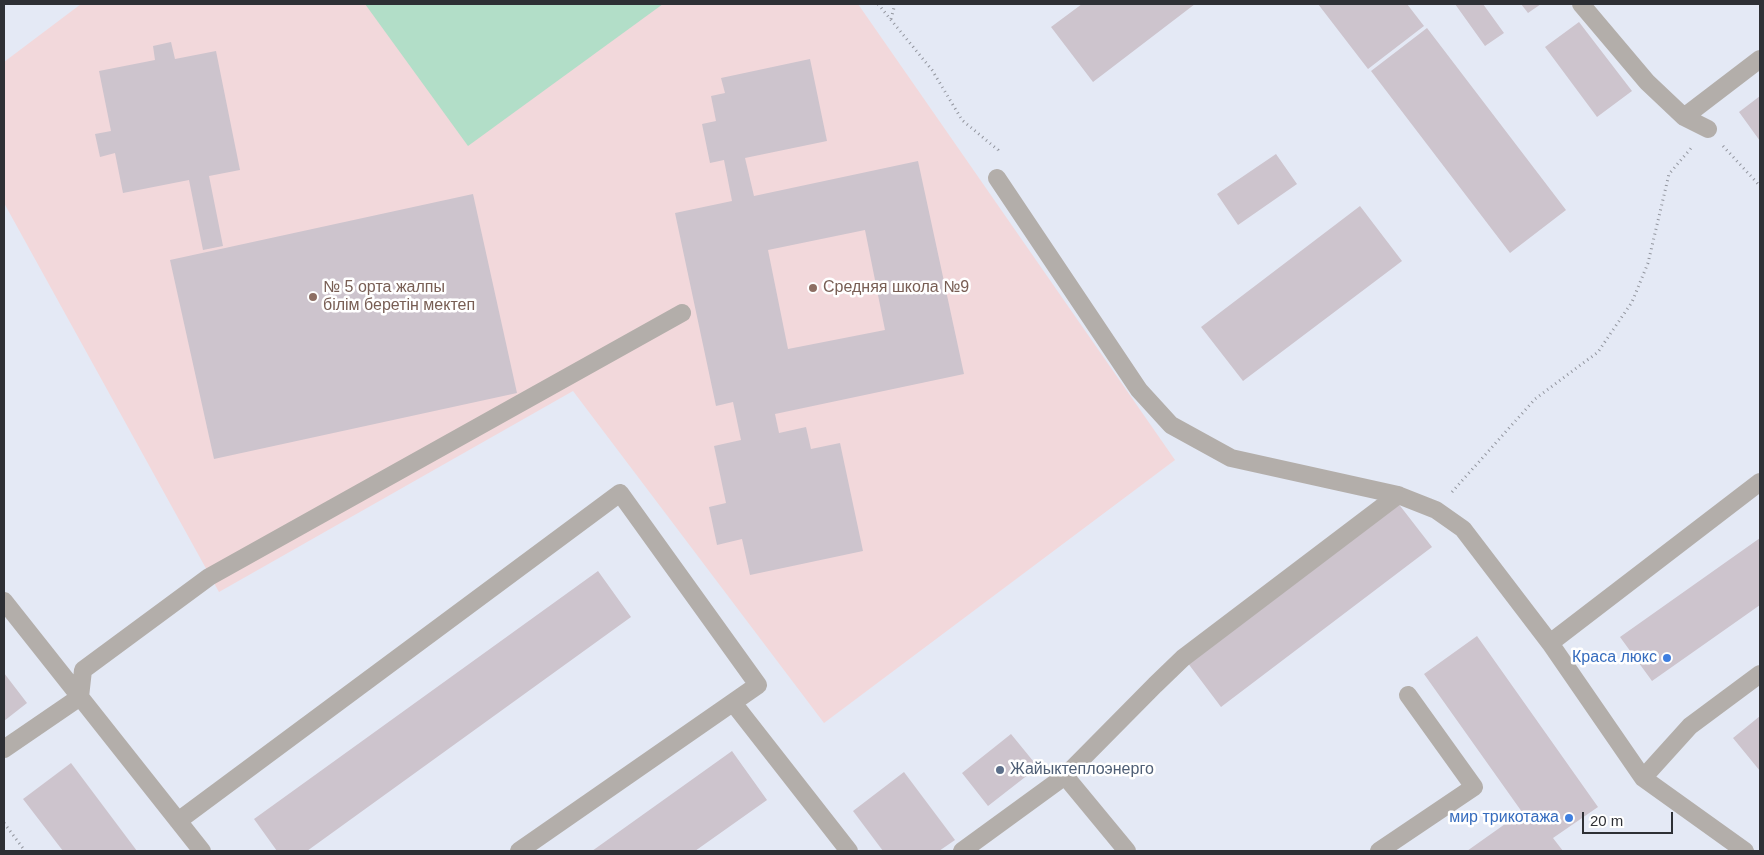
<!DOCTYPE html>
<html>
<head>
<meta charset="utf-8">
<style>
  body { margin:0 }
  #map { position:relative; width:1764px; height:855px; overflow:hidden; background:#e4e9f5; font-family:Helvetica,sans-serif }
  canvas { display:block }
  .frame { position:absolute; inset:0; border:5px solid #2e3035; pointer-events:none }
  .scale { position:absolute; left:1582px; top:812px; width:91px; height:22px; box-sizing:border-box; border:2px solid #2e3035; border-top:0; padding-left:6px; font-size:15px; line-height:18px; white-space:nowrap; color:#2e3035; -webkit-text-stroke:4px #fff; paint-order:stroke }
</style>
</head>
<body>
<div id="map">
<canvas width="1764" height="855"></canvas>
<div class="frame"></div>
<div class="scale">20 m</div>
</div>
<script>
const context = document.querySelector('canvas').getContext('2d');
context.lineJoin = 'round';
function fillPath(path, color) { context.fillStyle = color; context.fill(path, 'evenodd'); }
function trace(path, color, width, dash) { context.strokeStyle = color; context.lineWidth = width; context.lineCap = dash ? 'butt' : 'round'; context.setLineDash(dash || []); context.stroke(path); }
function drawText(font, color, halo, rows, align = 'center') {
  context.font = font + ' Helvetica,sans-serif'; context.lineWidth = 5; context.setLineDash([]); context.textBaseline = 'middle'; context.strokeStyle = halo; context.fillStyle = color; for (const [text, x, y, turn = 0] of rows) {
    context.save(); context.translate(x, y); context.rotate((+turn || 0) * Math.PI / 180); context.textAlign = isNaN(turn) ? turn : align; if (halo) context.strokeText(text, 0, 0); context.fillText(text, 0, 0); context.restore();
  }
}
fillPath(new Path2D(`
  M81,4H858L1175,460L824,723L573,391L219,592L4,203V62Z`), '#f2d8db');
fillPath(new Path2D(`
  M365,4H663L468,146Z`), '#b2dec8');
fillPath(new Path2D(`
  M1082,4H1195L1093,82L1051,27Z
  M1318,4H1407L1424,26L1368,69Z
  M1455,4H1483L1504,33L1485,46Z
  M1521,4H1541L1528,13Z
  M1579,22L1632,91L1597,117L1545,47Z
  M1427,28L1566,210L1510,253L1371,71Z
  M171,42L175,59L216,51L240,170L209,176L223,246L203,250L189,180L123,193L115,153L100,157L95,134L111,131L99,71L155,60L153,46Z
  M810,59L827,141L745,158L754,196L918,161L964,374L775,414L779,433L806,427L811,449L840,443L863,551L750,575L742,539L717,545L709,507L726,503L714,446L741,440L733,402L716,406L675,213L732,201L724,160L710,163L702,124L716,121L711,96L725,93L721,78ZM865,230L885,330L788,349L768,250Z
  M1760,96V141L1739,112Z
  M1276,154L1297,184L1238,225L1217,194Z
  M473,194L517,393L214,459L170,260Z
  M1360,206L1402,261L1243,381L1201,327Z
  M1394,498L1432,547L1221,707L1184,658Z
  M1760,538V605L1652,681L1620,637Z
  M598,571L631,617L307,851H277L254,819Z
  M1477,636L1598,807L1553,838L1563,851H1467L1522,812L1424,674Z
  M4,673L27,703L4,721Z
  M1760,716V771L1733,738Z
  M1011,734L1038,767L988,806L962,773Z
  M732,751L767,800L695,851H592Z
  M71,763L137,851H63L23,799Z
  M904,772L955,840L939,851H883L853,811Z`), '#cdc4cd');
trace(new Path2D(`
  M878,4L932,70L962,120L998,150L999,153
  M891,19L895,4
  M1723,146L1760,186
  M1452,492L1535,399L1598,352L1632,302L1648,263L1669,174L1692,147
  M4,823L25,851`), '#93969f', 3, [1, 4]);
trace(new Path2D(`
  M1581,4L1647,82L1684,117L1708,129
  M1684,117L1760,59
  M997,178L1139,390L1171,425L1231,458L1398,495L1436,510L1463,529L1550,643
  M4,601L80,697
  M80,697L83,670L209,577L682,313
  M734,704L849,851
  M4,749L80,697L202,851
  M1065,776L1155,685L1183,658L1398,495
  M1643,778L1690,726L1760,674
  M178,821L620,493L758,685L519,851
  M962,851L1065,776L1127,851
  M1379,851L1474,787L1408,695
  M1745,851L1643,778L1550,643L1760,482`), '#b3aeaa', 18);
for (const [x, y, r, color] of [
  [813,288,5,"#8d6e63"],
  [313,297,5,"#8d6e63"],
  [1667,658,5,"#3f7fe0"],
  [1000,770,5,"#5c6f8a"],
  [1569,818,5,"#3f7fe0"]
]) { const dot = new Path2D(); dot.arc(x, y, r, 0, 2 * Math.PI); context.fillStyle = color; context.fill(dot); trace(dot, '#fff', 2); }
drawText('16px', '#785e54', '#fff', [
  ["№ 5 орта жалпы",323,288],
  ["білім беретін мектеп",323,306],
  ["Средняя школа №9",823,288]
], 'left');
drawText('16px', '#366cbe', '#fff', [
  ["Краса люкс",1657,658],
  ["мир трикотажа",1559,818]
], 'right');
drawText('16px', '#4e5e75', '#fff', [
  ["Жайыктеплоэнерго",1010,770]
], 'left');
</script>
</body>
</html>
